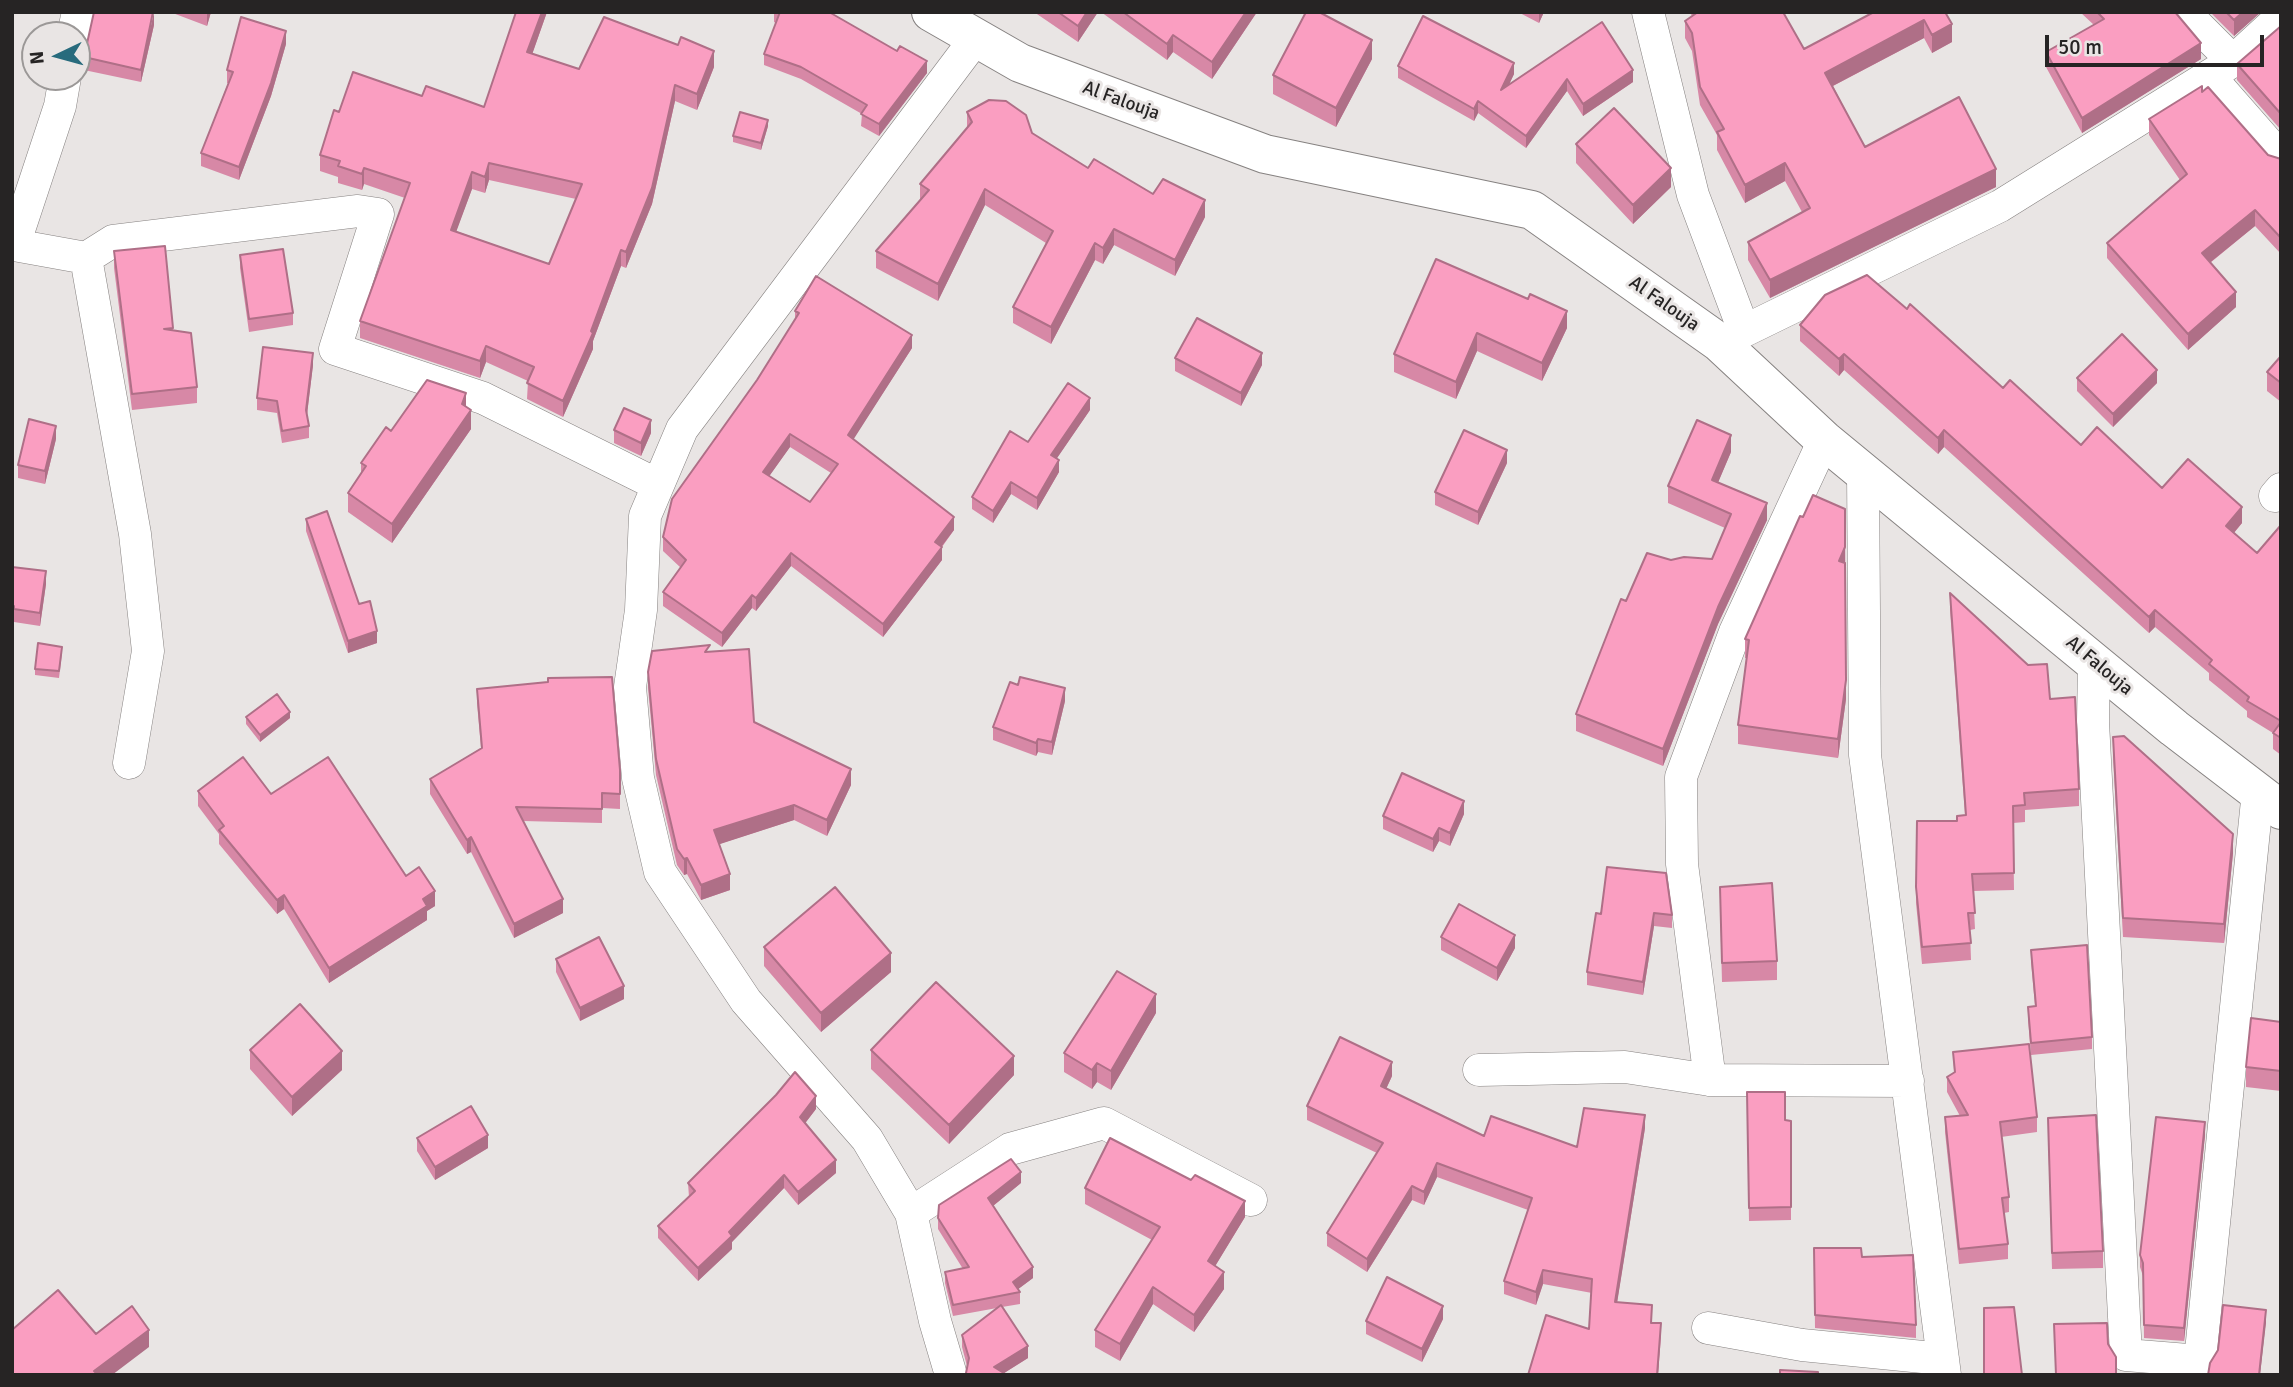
<!DOCTYPE html>
<html>
<head>
<meta charset="utf-8">
<style>
  body { margin:0 }
  #map { position:relative; width:2293px; height:1387px; overflow:hidden; background:#e9e5e4; font-family:Signika,sans-serif }
  canvas { display:block }
  .frame { position:absolute; inset:0; border:14px solid #262424; pointer-events:none }
  .north { position:absolute; left:21px; top:21px; width:70px; height:70px; box-sizing:border-box; background:#e9e5e4; border:2px solid #9b9897; border-radius:50%; rotate:265deg; font-size:19px; font-weight:700; line-height:28px; text-align:center; color:#262424 }
  .north::after { content:''; display:block; margin:auto; width:24px; height:32px; background:#286b7d; clip-path:polygon(50% 0,100% 100%,50% 72%,0 100%) }
  .scale { position:absolute; left:2045px; top:35px; width:219px; height:32px; box-sizing:border-box; border:4px solid #262424; border-top:0; padding-left:9px; font-size:21px; line-height:24px; white-space:nowrap; color:#262424; -webkit-text-stroke:5px #e9e5e4; paint-order:stroke }
</style>
</head>
<body>
<div id="map">
<canvas width="2293" height="1387"></canvas>
<div class="frame"></div>
<div class="north">N</div>
<div class="scale">50 m</div>
</div>
<script>
const context = document.querySelector('canvas').getContext('2d');
context.lineJoin = 'round';
function trace(path, color, width, dash) { context.strokeStyle = color; context.lineWidth = width; context.lineCap = dash ? 'butt' : 'round'; context.setLineDash(dash || []); context.stroke(path); }
function fillPath(path, color) { context.fillStyle = color; context.fill(path, 'evenodd'); }
function drawText(font, color, halo, rows, align = 'center') {
  context.font = font + ' Signika,sans-serif'; context.lineWidth = 6; context.setLineDash([]); context.textBaseline = 'middle'; context.strokeStyle = halo; context.fillStyle = color; for (const [text, x, y, turn = 0] of rows) {
    context.save(); context.translate(x, y); context.rotate((+turn || 0) * Math.PI / 180); context.textAlign = isNaN(turn) ? turn : align; if (halo) context.strokeText(text, 0, 0); context.fillText(text, 0, 0); context.restore();
  }
}
const street = new Path2D(`
  M1648,12L1693,195L1744,331L1727,340
  M73,35L78,12
  M2233,61L2281,17
  M65,77L60,106L14,245L86,258L113,241L358,211L378,214L335,349L483,398L658,485
  M2210,77L2281,158
  M86,258L135,534L148,651L129,763
  M1744,331L2000,206L2233,61L2184,12
  M1863,471L1865,755L1945,1375
  M2275,496L2281,489
  M2094,662L2093,722L2126,1355L2200,1361L2258,791
  M1479,1070L1625,1067L1710,1080L1908,1081
  M1710,1080L1682,864L1681,777L1735,632L1824,440
  M911,1213L1010,1149L1104,1123L1251,1200
  M1708,1328L1802,1345L1943,1359
  M951,1375L935,1321L911,1213L867,1139L746,1001L660,872L638,778L630,687L641,610L645,516L682,429L976,38`);
const secondary = new Path2D(`
  M931,12L1020,63L1265,154L1532,210L1720,343L1824,440L2174,728L2281,810`);
trace(street, '#868281', 33);
trace(secondary, '#868281', 40);
trace(street, '#fff', 32);
trace(secondary, '#fff', 38);
fillPath(new Path2D(`
  M170,12H211L207,26Z
  M547,12L532,54L579,69L714,67L697,110L675,101L652,204L626,268L621,266L593,341V349L563,417L527,399L528,381L486,362L480,378L360,338V321L405,198L364,184L362,190L338,183V177L320,171V155L339,112L422,96L484,107ZM489,180L576,199L549,264L456,231L472,189L485,193Z
  M774,12H829L927,73L879,136L861,126L862,114L801,79L764,65V54L776,23L774,22Z
  M1034,12H1098L1078,42Z
  M1101,12H1257L1212,79L1173,52L1167,60Z
  M1518,12H1544L1539,23Z
  M1690,12H1783L1804,49L1945,12L1952,42L1932,53L1924,38L1833,86L1865,147L1996,187L1770,298L1748,260V242L1802,212L1785,181L1745,203L1717,150V135L1700,105L1692,51L1685,38V21L1692,16Z
  M2080,12H2175L2201,59L2082,133L2046,67V52L2094,25Z
  M2210,12H2261L2234,36Z
  M1602,22L1633,82L1583,116L1567,91L1526,148L1478,113L1474,121L1398,78V66L1514,74L1509,84Z
  M154,25L141,82L84,70V57Z
  M2281,26V130L2237,80V64Z
  M286,44L271,96L239,180L201,166V153L228,83H227V70Z
  M1372,59L1336,127L1273,94V75Z
  M2202,92L2268,155L2281,159V254L2255,226L2210,263L2236,307L2188,350L2107,258V243L2180,180L2149,135V119Z
  M967,112L1032,133L1088,168L1153,194L1205,217L1175,276L1114,245L1103,264L1095,260L1051,344L1013,323V307L1046,243L985,205L938,301L876,268V251L920,200V184L967,129Z
  M768,126L761,150L733,142V136Z
  M1576,144L1671,187L1633,224L1576,163Z
  M165,246L173,331L197,387V403L132,410L114,268V251Z
  M240,255L293,313V325L249,332L240,268Z
  M1436,259L1567,328L1542,381L1477,351L1456,399L1394,372V354Z
  M1907,309L2003,388L2081,445L2162,488L2242,523L2234,533L2257,553L2281,525V755L2273,749V733L2247,717V711L2209,680V673L2155,627L2149,633L1944,447L1938,454L1844,370L1839,376L1800,341V325Z
  M795,311L912,348L853,439L954,530L942,547V560L883,637L791,566L756,611L752,608L722,647L663,606V592L681,568L663,551V537L757,380L795,319ZM790,447L831,473L810,502L769,476Z
  M2281,356V402L2267,391V372Z
  M1175,358L1262,365L1241,406L1175,371Z
  M313,365L307,415L309,426V438L282,443L277,413L257,410V398Z
  M2077,378L2157,383L2113,427L2077,391Z
  M466,407L471,429L392,543L348,512V493L361,474V463L391,431Z
  M1090,410L1056,459L1059,472L1037,510L1011,494L993,523L972,509V497L1028,442Z
  M614,430L651,433L641,456L614,443Z
  M56,439L45,484L18,478V465Z
  M1731,452L1718,482L1767,520L1718,624L1663,766L1576,731V714L1626,601L1671,560L1712,559L1725,528L1668,503V486Z
  M1507,463L1478,525L1435,505V492Z
  M1845,509L1846,699L1838,758L1738,744V725L1747,658H1745V639Z
  M306,519L359,604L377,643L348,653L306,531Z
  M12,567L46,584L40,626L14,622V619H12Z
  M1950,593L2050,699L2079,789V806L2025,810V822L2013,823L2014,890L1973,891L1975,929L1970,930L1971,960L1922,964L1916,903L1917,821H1957L1965,815L1950,610Z
  M710,652L754,722L851,785L827,836L794,820L719,844L730,890L701,900L687,874L684,875L677,865L656,775L648,688V672Z
  M62,653L59,678L35,675V669Z
  M477,689L620,784V809L602,808V823L523,821L563,913L514,938L471,852L467,854L430,794V779L481,748L477,703Z
  M1065,701L1052,755L1038,752L1036,756L993,740V727Z
  M246,717L290,718L260,742L246,724Z
  M2113,737L2233,853L2224,943L2123,937L2113,756Z
  M198,791L271,794L406,876L435,906L427,911V920L329,983L284,909L277,914L219,844V834L198,806Z
  M1464,814L1450,846L1439,841L1433,852L1383,829V816Z
  M1607,867L1672,915V928L1654,926L1643,995L1587,985V972L1601,914Z
  M1720,906L1777,961V980L1722,982Z
  M1441,937L1515,948L1497,981L1441,950Z
  M764,947L891,972L821,1032L764,966Z
  M2031,950L2092,1037V1049L2031,1055L2028,1019V1007L2035,1006L2031,962Z
  M556,959L624,999L580,1021L556,972Z
  M1156,1013L1111,1090L1097,1082L1092,1089L1064,1072V1053Z
  M2281,1022V1091L2246,1087V1067Z
  M250,1050L342,1070L292,1116L250,1069Z
  M871,1050L1014,1075L949,1144L871,1069Z
  M1953,1052L2037,1117V1132L2001,1137L2009,1197V1212L2004,1213L2008,1244V1259L1959,1264L1945,1132V1117L1960,1116L1947,1092V1077L1954,1073Z
  M1392,1076L1386,1089L1484,1136L1577,1147L1645,1128L1617,1302L1652,1323L1661,1337L1658,1375H1528L1589,1329L1592,1293L1543,1284L1536,1305L1504,1294V1281L1528,1210L1437,1177L1424,1205L1412,1200L1367,1272L1327,1246V1233L1377,1153L1307,1120V1106Z
  M1747,1092L1785,1120L1791,1121V1220L1749,1221Z
  M816,1109L805,1123L836,1173L798,1205L784,1188L732,1242V1249L698,1281L658,1238V1226L689,1197L688,1183Z
  M2048,1134L2103,1251V1268L2052,1269Z
  M2205,1135L2184,1341L2144,1338L2143,1276L2140,1267V1255Z
  M417,1138L488,1148L435,1180L417,1151Z
  M1021,1183L993,1206L1033,1278L1018,1289L1020,1292V1304L1002,1307L1028,1358L1004,1373L1007,1375H966L967,1366L962,1347V1335L997,1308L953,1316L945,1283V1272L963,1269L938,1229V1218Z
  M1085,1188L1245,1217L1215,1266L1224,1289L1194,1332L1153,1304L1120,1361L1095,1347V1330L1152,1240L1085,1204Z
  M1814,1248L1862,1257L1916,1325V1338L1815,1328Z
  M1443,1319L1422,1362L1366,1334V1321Z`), '#d788a6');
fillPath(new Path2D(`
  M154,12V25L141,82V70Z
  M207,12H211L207,26Z
  M542,12H547L527,69V52Z
  M1087,12H1098L1078,42V26Z
  M1246,12H1257L1212,79V62Z
  M1539,12H1544L1539,23Z
  M2243,12H2261L2234,36V20Z
  M1924,20V38L1825,90V73Z
  M1952,24V42L1932,53V35Z
  M286,31V44L271,96L239,180V167Z
  M1173,35V52L1167,60V44Z
  M1372,40V59L1336,127V108Z
  M2201,43V59L2082,133V118Z
  M714,51V67L697,110V94Z
  M927,61V73L879,136V124Z
  M1514,63V74L1501,102V90Z
  M1633,70V82L1583,116V104Z
  M1567,79V91L1526,148V136Z
  M675,85V101L652,204L626,268V252Z
  M1478,101V113L1474,121V109Z
  M768,120V126L761,150V143Z
  M489,163V180L485,193V177Z
  M1785,163V181L1745,203V185Z
  M364,168V184L362,190V174Z
  M1671,168V187L1633,224V205Z
  M1996,169V187L1770,298V280Z
  M472,172V189L451,246V230Z
  M985,189V205L938,301V284Z
  M1205,200V217L1175,276V260Z
  M2255,210V226L2202,269V253Z
  M1114,229V245L1103,264V248Z
  M1095,243V260L1051,344V327Z
  M621,250V266L593,341V349L563,417V401Z
  M2236,292V307L2188,350V334Z
  M1567,311V328L1542,381V363Z
  M1477,333V351L1456,399V382Z
  M912,335V348L848,448V435Z
  M486,346V362L480,378V361Z
  M313,353V365L306,422V410Z
  M1262,353V365L1241,406V393Z
  M1844,354V370L1839,376V359Z
  M2157,370V383L2113,427V414Z
  M466,393V412L471,410V429L392,543V524L462,404Z
  M1090,398V410L1051,467V455Z
  M651,420V433L641,456V443Z
  M56,426V439L45,484V471Z
  M1944,430V447L1938,454V438Z
  M790,434V447L763,485V472Z
  M1731,435V452L1712,497V480Z
  M1507,450V463L1478,525V512Z
  M1059,460V472L1037,510V498Z
  M1011,482V494L993,523V511Z
  M1767,503V520L1718,624L1663,766V749L1718,607Z
  M2242,507V523L2226,542V526Z
  M954,517V530L935,555V542Z
  M942,547V560L883,637V624Z
  M1845,547V566L1839,561Z
  M791,553V566L756,611V598Z
  M46,571V584L40,626V613Z
  M752,595V608L722,647V633Z
  M2155,610V627L2149,633V617Z
  M377,631V643L348,653V641Z
  M1846,680V699L1838,758V739Z
  M1065,688V701L1052,755V742Z
  M290,712V718L260,742V735Z
  M1038,739V752L1036,756V743Z
  M851,769V785L827,836V820Z
  M1464,801V814L1450,846V833Z
  M794,805V820L714,846V830Z
  M1439,828V841L1433,852V839Z
  M2233,834V853L2224,943V924Z
  M471,837V852L467,854V840Z
  M687,858V874L684,875V859Z
  M730,874V890L701,900V885Z
  M435,891V906L427,911V920L329,983V968Z
  M284,895V909L277,914V900Z
  M563,899V913L514,938V924Z
  M1654,913V926L1643,995V982Z
  M1515,935V948L1497,981V968Z
  M891,953V972L821,1032V1013Z
  M624,986V999L580,1021V1008Z
  M1156,994V1013L1111,1090V1071Z
  M342,1051V1070L292,1116V1097Z
  M1014,1056V1075L949,1144V1125Z
  M1392,1062V1076L1381,1100V1086Z
  M1097,1063V1082L1092,1089V1070Z
  M816,1096V1109L800,1130V1117Z
  M1645,1115V1128L1615,1316V1302Z
  M2205,1122V1135L2184,1341V1328Z
  M488,1135V1148L435,1180V1167Z
  M836,1160V1173L798,1205V1192Z
  M1437,1163V1177L1424,1205V1192Z
  M1021,1172V1183L988,1210V1198Z
  M784,1175V1188L732,1242V1249L698,1281V1268L729,1232Z
  M1412,1186V1200L1367,1272V1259Z
  M1245,1201V1217L1208,1278V1261Z
  M1033,1267V1278L1013,1293V1282Z
  M1543,1270V1284L1536,1305V1292Z
  M1224,1272V1289L1194,1332V1315Z
  M1153,1287V1304L1120,1361V1344Z
  M1443,1306V1319L1422,1362V1349Z
  M2266,1310V1323L2260,1375H2259Z
  M1661,1323L1658,1375H1657Z
  M149,1330V1347L112,1375H94V1371Z
  M1028,1346V1358L1001,1375L994,1367Z`), '#af6f87');
const building = new Path2D(`
  M94,12H153L141,70L84,57Z
  M516,12H542L527,52L579,69L604,17L678,45L681,37L714,51L697,94L675,85L652,188L626,252L621,250L591,331L593,333L563,401L527,383L534,367L486,346L480,361L360,321L410,183L364,168L362,174L338,166L340,161L320,155L334,110L339,112L353,72L422,96L426,86L484,107ZM489,163L582,184L549,264L451,230L472,172L485,177Z
  M780,12H829L897,51L900,46L927,61L879,124L861,114L867,105L801,67L764,54Z
  M1058,12H1087L1078,26Z
  M1123,12H1246L1212,62L1173,35L1167,44Z
  M1306,12H1319L1372,40L1336,108L1273,75Z
  M1698,12H1783L1804,49L1874,12H1945L1952,24L1932,35L1924,20L1825,73L1865,147L1959,97L1996,169L1770,280L1748,242L1810,208L1785,163L1745,185L1717,132L1724,129L1700,87L1692,33L1685,21Z
  M2097,12H2175L2201,43L2082,118L2046,52L2104,19Z
  M2226,12H2243L2234,20Z
  M1423,16L1514,63L1501,90L1602,22L1633,70L1583,104L1567,79L1526,136L1478,101L1474,109L1398,66Z
  M241,17L286,31L271,83L239,167L201,153L233,72L227,70Z
  M2281,26V114L2237,64Z
  M2202,86V92L2208,87L2268,155L2281,159V238L2255,210L2202,253L2236,292L2188,334L2107,243L2187,174L2149,119Z
  M989,100L1006,101L1026,115L1032,133L1088,168L1094,159L1153,194L1163,179L1205,200L1175,260L1114,229L1103,248L1095,243L1051,327L1013,307L1053,231L985,189L938,284L876,251L929,190L920,184L972,122L967,112Z
  M1614,108L1671,168L1633,205L1576,144Z
  M740,112L768,120L761,143L733,136Z
  M165,246L173,328L164,329L191,333L197,387L132,394L114,251Z
  M283,249L293,313L249,319L240,255Z
  M1436,259L1528,299L1530,294L1567,311L1542,363L1477,333L1456,382L1394,354Z
  M1867,275L1907,309L1910,304L2003,388L2010,380L2081,445L2097,427L2162,488L2188,459L2242,507L2226,526L2257,553L2281,525V721L2247,701L2249,697L2209,664L2212,660L2155,610L2149,617L1944,430L1938,438L1844,354L1839,359L1800,325L1825,295Z
  M816,276L912,335L848,435L954,517L935,542L942,547L883,624L791,553L756,598L752,595L722,633L663,592L686,560L663,537L672,499L757,380L799,313L795,311ZM790,434L838,464L810,502L763,472Z
  M1197,318L1262,353L1241,393L1175,358Z
  M2122,334L2157,370L2113,414L2077,378Z
  M263,347L313,353L306,410L309,426L282,431L277,401L257,398Z
  M2281,356V383L2267,372Z
  M427,380L466,393L462,404L471,410L392,524L348,493L366,466L361,463L386,427L391,431Z
  M1068,383L1090,398L1051,455L1059,460L1037,498L1011,482L993,511L972,497L1010,431L1028,442Z
  M624,408L651,420L641,443L614,430Z
  M29,419L56,426L45,471L18,465Z
  M1697,420L1731,435L1712,480L1767,503L1718,607L1663,749L1576,714L1621,599L1626,601L1647,553L1671,560L1684,557L1712,559L1731,514L1668,486Z
  M1464,430L1507,450L1478,512L1435,492Z
  M1813,495L1845,509V547L1839,561L1845,563L1846,680L1838,739L1738,725L1749,640L1745,639L1800,516L1803,517Z
  M327,511L359,604L370,601L377,631L348,641L306,519Z
  M12,567L46,571L40,613L14,609V606H12Z
  M1950,593L2028,665L2047,664L2050,699L2075,697L2079,789L2024,793L2025,805L2013,806L2014,873L1972,874L1975,913H1968L1971,943L1922,947L1916,887L1917,821H1957V816L1966,815Z
  M38,643L62,647L59,671L35,669Z
  M710,645L705,652L749,649L754,722L851,769L827,820L794,805L714,830L730,874L701,885L687,858L684,859L677,849L656,759L648,672L652,651Z
  M612,677L620,770V794L602,793V809L516,807L563,899L514,924L471,837L467,840L430,779L482,748L477,689L548,682V678Z
  M1020,677L1065,688L1052,742L1038,739L1036,743L993,727L1010,682L1018,685Z
  M277,694L290,712L260,735L246,717Z
  M2281,722V738L2273,733Z
  M2124,736L2233,834L2224,924L2123,918L2113,737Z
  M243,757L271,794L328,757L406,876L419,867L435,891L423,899L427,906L329,968L284,895L277,900L219,830L224,826L198,791Z
  M1402,773L1464,801L1450,833L1439,828L1433,839L1383,816Z
  M1607,867L1666,873L1672,915L1654,913L1643,982L1587,972L1596,913L1601,914Z
  M1772,883L1777,961L1722,963L1720,887Z
  M835,887L891,953L821,1013L764,947Z
  M1459,904L1515,935L1497,968L1441,937Z
  M599,937L624,986L580,1008L556,959Z
  M2087,945L2092,1037L2031,1043L2028,1007L2036,1006L2031,950Z
  M1117,971L1156,994L1111,1071L1097,1063L1092,1070L1064,1053Z
  M936,982L1014,1056L949,1125L871,1050Z
  M300,1004L342,1051L292,1097L250,1050Z
  M2251,1018L2281,1022V1071L2246,1067Z
  M1340,1037L1392,1062L1381,1086L1484,1136L1491,1116L1577,1147L1584,1108L1645,1115L1615,1302L1652,1305L1651,1323H1661L1657,1375H1528L1546,1315L1589,1329L1592,1279L1543,1270L1536,1292L1504,1281L1532,1198L1437,1163L1424,1192L1412,1186L1367,1259L1327,1233L1383,1143L1307,1106Z
  M2029,1044L2037,1117L2000,1122L2009,1197L2002,1198L2008,1244L1959,1249L1945,1117L1968,1115L1947,1077L1955,1072L1953,1052Z
  M795,1072L816,1096L800,1117L836,1160L798,1192L784,1175L729,1232L732,1236L698,1268L658,1226L695,1191L688,1183L776,1095Z
  M1747,1092H1785V1120L1791,1121V1207L1749,1208Z
  M471,1106L488,1135L435,1167L417,1138Z
  M2096,1115L2103,1251L2052,1253L2048,1118Z
  M2156,1117L2205,1122L2184,1328L2144,1325L2143,1263L2140,1255Z
  M1110,1138L1191,1180L1195,1175L1245,1201L1208,1261L1224,1272L1194,1315L1153,1287L1120,1344L1095,1330L1160,1227L1085,1188Z
  M1011,1159L1021,1172L988,1198L1033,1267L1013,1282L1020,1292L953,1305L945,1272L969,1267L938,1218L939,1205Z
  M1814,1248H1861L1862,1257L1913,1255L1916,1325L1815,1315Z
  M1387,1277L1443,1306L1422,1349L1366,1321Z
  M58,1290L96,1334L132,1306L149,1330L94,1371L98,1375H12V1330Z
  M1001,1305L1028,1346L994,1367L1007,1375H967L966,1373L969,1358L962,1335Z
  M2223,1305L2266,1310L2259,1375H2208L2210,1363L2218,1350Z
  M2014,1307L2022,1375H1984V1308Z
  M2107,1323L2108,1344L2116,1357V1375H2056L2054,1324Z
  M1780,1370L1818,1372V1375H1780Z`);
fillPath(building, '#fa9ec1');
trace(building, '#af6f87', 2);
drawText('19px', '#262424', '#e9e5e4', [
  ["Al Falouja",1121,101,20],
  ["Al Falouja",1664,304,35],
  ["Al Falouja",2099,666,40]
]);
</script>
</body>
</html>
